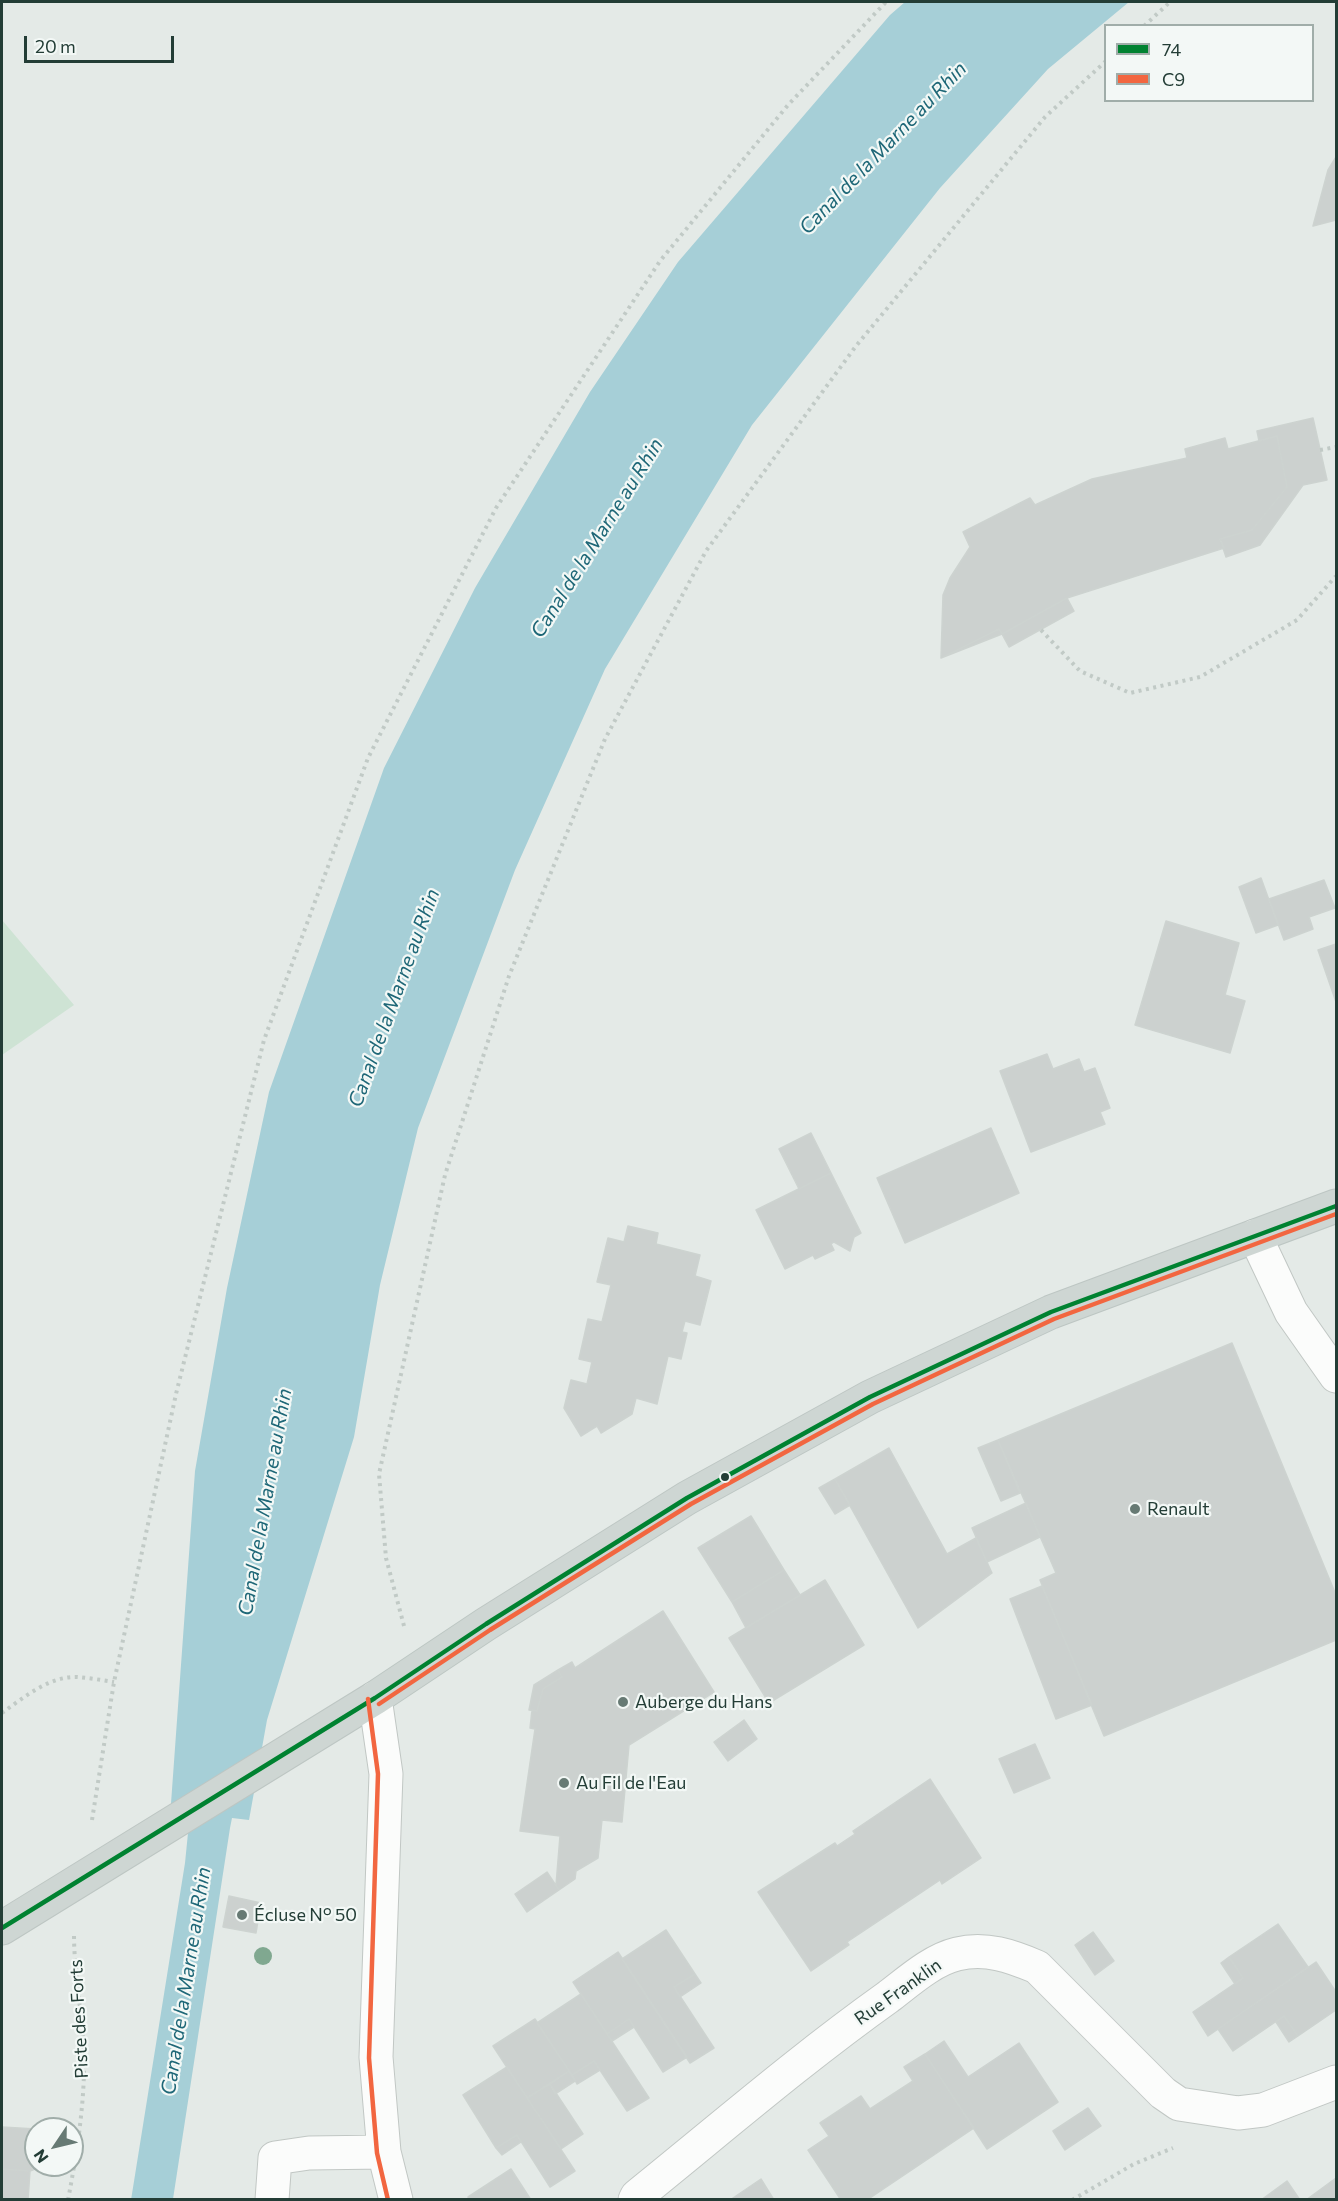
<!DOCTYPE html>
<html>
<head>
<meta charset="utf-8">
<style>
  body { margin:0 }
  #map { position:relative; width:1338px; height:2201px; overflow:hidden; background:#e4eae7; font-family:Commissioner,sans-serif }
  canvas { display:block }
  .frame { position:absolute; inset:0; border:3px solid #233d36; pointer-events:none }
  .legend { position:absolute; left:1104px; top:24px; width:210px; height:78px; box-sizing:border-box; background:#f3f8f6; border:2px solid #a0ada9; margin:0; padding:8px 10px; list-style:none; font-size:18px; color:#233d36 }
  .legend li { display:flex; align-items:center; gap:12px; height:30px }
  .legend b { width:30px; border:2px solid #a0ada9 }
  .north { position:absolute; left:24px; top:2117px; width:60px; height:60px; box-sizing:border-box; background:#f3f8f6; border:2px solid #a0ada9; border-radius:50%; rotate:235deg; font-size:16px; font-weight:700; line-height:24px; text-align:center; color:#233d36 }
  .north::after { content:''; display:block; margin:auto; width:21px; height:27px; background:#677a74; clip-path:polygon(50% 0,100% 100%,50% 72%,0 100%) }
  .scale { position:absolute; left:24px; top:36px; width:150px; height:27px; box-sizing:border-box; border:3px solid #233d36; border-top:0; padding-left:8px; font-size:18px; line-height:21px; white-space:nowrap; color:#233d36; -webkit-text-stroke:4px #f3f8f6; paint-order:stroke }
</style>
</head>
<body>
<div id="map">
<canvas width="1338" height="2201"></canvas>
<div class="frame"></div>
<ul class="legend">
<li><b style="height:8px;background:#008231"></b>74</li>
<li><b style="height:8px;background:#f26640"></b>C9</li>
</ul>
<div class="north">N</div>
<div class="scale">20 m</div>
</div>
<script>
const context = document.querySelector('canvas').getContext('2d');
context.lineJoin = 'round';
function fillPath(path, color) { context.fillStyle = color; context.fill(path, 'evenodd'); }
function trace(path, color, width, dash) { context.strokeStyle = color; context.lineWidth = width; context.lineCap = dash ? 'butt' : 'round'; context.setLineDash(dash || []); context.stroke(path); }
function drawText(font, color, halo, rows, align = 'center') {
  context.font = font + ' Commissioner,sans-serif'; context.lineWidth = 4.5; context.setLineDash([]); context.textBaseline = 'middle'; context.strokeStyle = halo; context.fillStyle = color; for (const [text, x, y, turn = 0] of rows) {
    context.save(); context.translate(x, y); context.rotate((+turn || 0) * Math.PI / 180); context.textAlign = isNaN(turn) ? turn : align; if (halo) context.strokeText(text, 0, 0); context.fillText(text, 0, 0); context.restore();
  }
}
fillPath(new Path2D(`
  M2,920L74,1005L2,1055Z`), '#cee3d4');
fillPath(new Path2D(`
  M905,2H1129L1048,69L940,188L752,425L605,669L515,870L418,1128L380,1285L354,1437L267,1720L249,1820L232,1818L230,1828L173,2199L131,2200L185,1863L188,1833L169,1831L195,1471L227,1288L269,1092L384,768L475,588L590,392L678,262L890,15Z`), '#a6cfd7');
const building = new Path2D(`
  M1336,157V220L1313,226L1328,170Z
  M1313,418L1327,480L1303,485L1260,545L1226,557L1220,539L1252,530L1287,487L1277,436L1259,441L1257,431Z
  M1277,436L1287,487L1252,530L1220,539L1224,548L1067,598L1002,634L999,629L941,658L943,595L950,578L970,547L963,532L1030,498L1035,505L1092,479L1187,458L1185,449L1225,438L1228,449Z
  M1067,598L1074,611L1009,647L1002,634Z
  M999,629L1002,634L941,658Z
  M1261,878L1278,925L1256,933L1239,887Z
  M1324,880L1335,908L1309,917L1313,929L1284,940L1269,899Z
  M1166,921L1239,943L1225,995L1245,1001L1230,1053L1135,1025Z
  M1336,944V1002L1318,950Z
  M1047,1054L1053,1069L1079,1059L1084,1072L1095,1068L1110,1108L1100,1112L1105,1124L1031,1152L1000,1071Z
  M991,1128L1019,1193L905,1243L877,1178Z
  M811,1133L831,1173L799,1189L779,1149Z
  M831,1173L861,1233L854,1237L850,1251L834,1242L831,1244L834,1250L815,1259L813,1255L785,1269L756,1210Z
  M628,1226L658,1233L656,1244L700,1255L695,1276L711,1281L700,1325L685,1321L682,1332L687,1333L681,1359L668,1356L657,1404L636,1398L632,1414L601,1433L597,1426L581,1436L564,1408L571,1380L587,1384L592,1362L579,1359L588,1319L602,1322L611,1285L597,1282L608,1238L624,1242Z
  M1232,1343L1336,1595V1640L1104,1736L1040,1580L1056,1573L998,1440Z
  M998,1440L1020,1493L1001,1501L978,1448Z
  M889,1448L947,1554L976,1538L992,1573L918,1628L835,1479Z
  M835,1479L850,1505L835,1514L819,1488Z
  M1026,1503L1040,1537L987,1562L972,1528Z
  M751,1516L784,1570L732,1602L698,1548Z
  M784,1570L800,1595L746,1628L732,1602Z
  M825,1580L864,1645L769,1703L729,1638Z
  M1042,1586L1092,1705L1056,1719L1010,1599Z
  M663,1611L714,1692L629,1745L622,1822L602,1820L598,1858L576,1871L575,1879L559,1890L556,1885L560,1836L520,1831L535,1729L530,1728L532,1710L537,1711L543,1689L562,1677L558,1670L572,1662L575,1668Z
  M558,1670L562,1677L543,1689L537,1711L529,1710L534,1685Z
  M744,1720L757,1739L728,1761L714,1742Z
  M1035,1744L1050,1778L1014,1793L999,1759Z
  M930,1779L981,1858L942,1884L940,1880L847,1942L849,1945L811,1971L758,1892L835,1843L837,1846L855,1834L853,1831Z
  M547,1872L559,1890L527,1912L515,1894Z
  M229,1896L261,1903L256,1933L223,1927Z
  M1278,1924L1308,1967L1208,2036L1193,2012L1243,1978L1229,1957Z
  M666,1930L695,1974L674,1987L714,2048L690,2063L622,1959Z
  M1093,1932L1114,1961L1095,1975L1075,1945Z
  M618,1952L687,2057L663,2072L629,2019L607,2034L573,1982Z
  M1229,1957L1243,1978L1235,1984L1221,1963Z
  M1316,1962L1336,1992V2010L1298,2036L1284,2016L1233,2051L1218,2029Z
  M695,1974L701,1983L680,1997L674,1987Z
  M581,1994L649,2098L627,2111L594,2061L572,2075L537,2023Z
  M1284,2016L1298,2036L1289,2042L1276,2022Z
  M535,2019L569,2071L527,2098L493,2046Z
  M629,2019L634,2027L612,2041L607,2034Z
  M944,2041L968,2077L1019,2043L1058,2102L987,2149L925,2054Z
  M925,2054L974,2128L867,2200H841L808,2150L829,2136L820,2123L861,2096L870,2109L913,2081L904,2067Z
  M594,2061L600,2070L577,2084L572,2075Z
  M507,2067L575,2171L550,2187L517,2135L496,2148L463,2095Z
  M569,2071L575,2081L555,2094L550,2084Z
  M550,2084L583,2134L561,2149L527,2098Z
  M1088,2108L1101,2126L1065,2150L1053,2131Z
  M2,2127L36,2129V2165H46L30,2171L2,2169Z
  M517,2135L521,2142L502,2155L496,2148Z
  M2,2169L30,2171L28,2200H2Z
  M511,2169L531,2200H470L468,2197Z
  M1336,2178V2200H1306Z
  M761,2179L774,2200H730Z
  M1287,2181L1300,2200H1261Z`);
fillPath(building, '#ccd1cf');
trace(building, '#cdd3d0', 1.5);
const minor = new Path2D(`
  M1255,1236L1291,1312L1336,1376
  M375,1698L386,1774L376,2057L384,2152L396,2200
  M272,2200L275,2158L309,2153L384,2152
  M635,2200L637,2196C720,2129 801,2059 888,1997C909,1981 932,1960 957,1954C986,1947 1011,1956 1037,1967L1163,2093L1179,2104L1238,2113L1263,2110L1336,2082`);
const major = new Path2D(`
  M2,1928L375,1698L486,1624L687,1498L870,1397L1051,1312L1336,1206`);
trace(minor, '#c1c7c4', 35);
trace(major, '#bdc6c3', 35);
trace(new Path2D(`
  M1144,26L1170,2
  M1320,450L1336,447
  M1041,630L1080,671L1130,693L1200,677L1297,620L1336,576
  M404,1626L386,1558L379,1474L445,1175L509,976L605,739L706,551L856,346L1045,117L1106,61
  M2,1713C23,1698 49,1676 77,1677C89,1678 102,1680 114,1682
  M92,1820L114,1682L176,1394L264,1040L368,758L496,508L660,261L788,105L886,2
  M68,2200C76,2158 83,2114 84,2072C85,2026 74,1980 74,1934
  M1072,2200L1134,2164L1173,2148`), '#c1cac6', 4, [3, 4.5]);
trace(minor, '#fbfcfb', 33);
trace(major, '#ced6d3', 33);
trace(new Path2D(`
  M2,1928L375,1698L486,1624L687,1498L870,1397L1051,1312L1336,1206`), '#008231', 4.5);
trace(new Path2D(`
  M368,1699L378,1774L369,2058L377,2153L388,2200
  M379,1704L490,1630L691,1504L873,1404L1054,1319L1336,1214`), '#f26640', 4.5);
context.fillStyle = '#80a890';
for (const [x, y] of [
  [263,1956]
]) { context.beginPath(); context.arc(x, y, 9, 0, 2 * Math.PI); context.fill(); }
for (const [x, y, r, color] of [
  [725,1477,5,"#233d36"],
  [1135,1509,6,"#677a74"],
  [623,1702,6,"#677a74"],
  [564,1783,6,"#677a74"],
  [242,1915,6,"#677a74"]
]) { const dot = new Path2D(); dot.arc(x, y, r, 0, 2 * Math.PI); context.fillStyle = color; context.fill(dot); trace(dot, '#f3f8f6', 2); }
drawText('18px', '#233d36', '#f3f8f6', [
  ["Renault",1147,1509],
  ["Auberge du Hans",635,1702],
  ["Au Fil de l'Eau",576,1783],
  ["Écluse N° 50",254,1915]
], 'left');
drawText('18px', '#233d36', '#f3f8f6', [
  ["Rue Franklin",898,1992,-35],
  ["Piste des Forts",79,2019,-93]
]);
drawText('italic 20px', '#1e6777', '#f3f8f6', [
  ["Canal de la Marne au Rhin",883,148,-46],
  ["Canal de la Marne au Rhin",597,538,-58],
  ["Canal de la Marne au Rhin",394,998,-70],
  ["Canal de la Marne au Rhin",265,1502,-80],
  ["Canal de la Marne au Rhin",186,1981,-81]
]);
</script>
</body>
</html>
